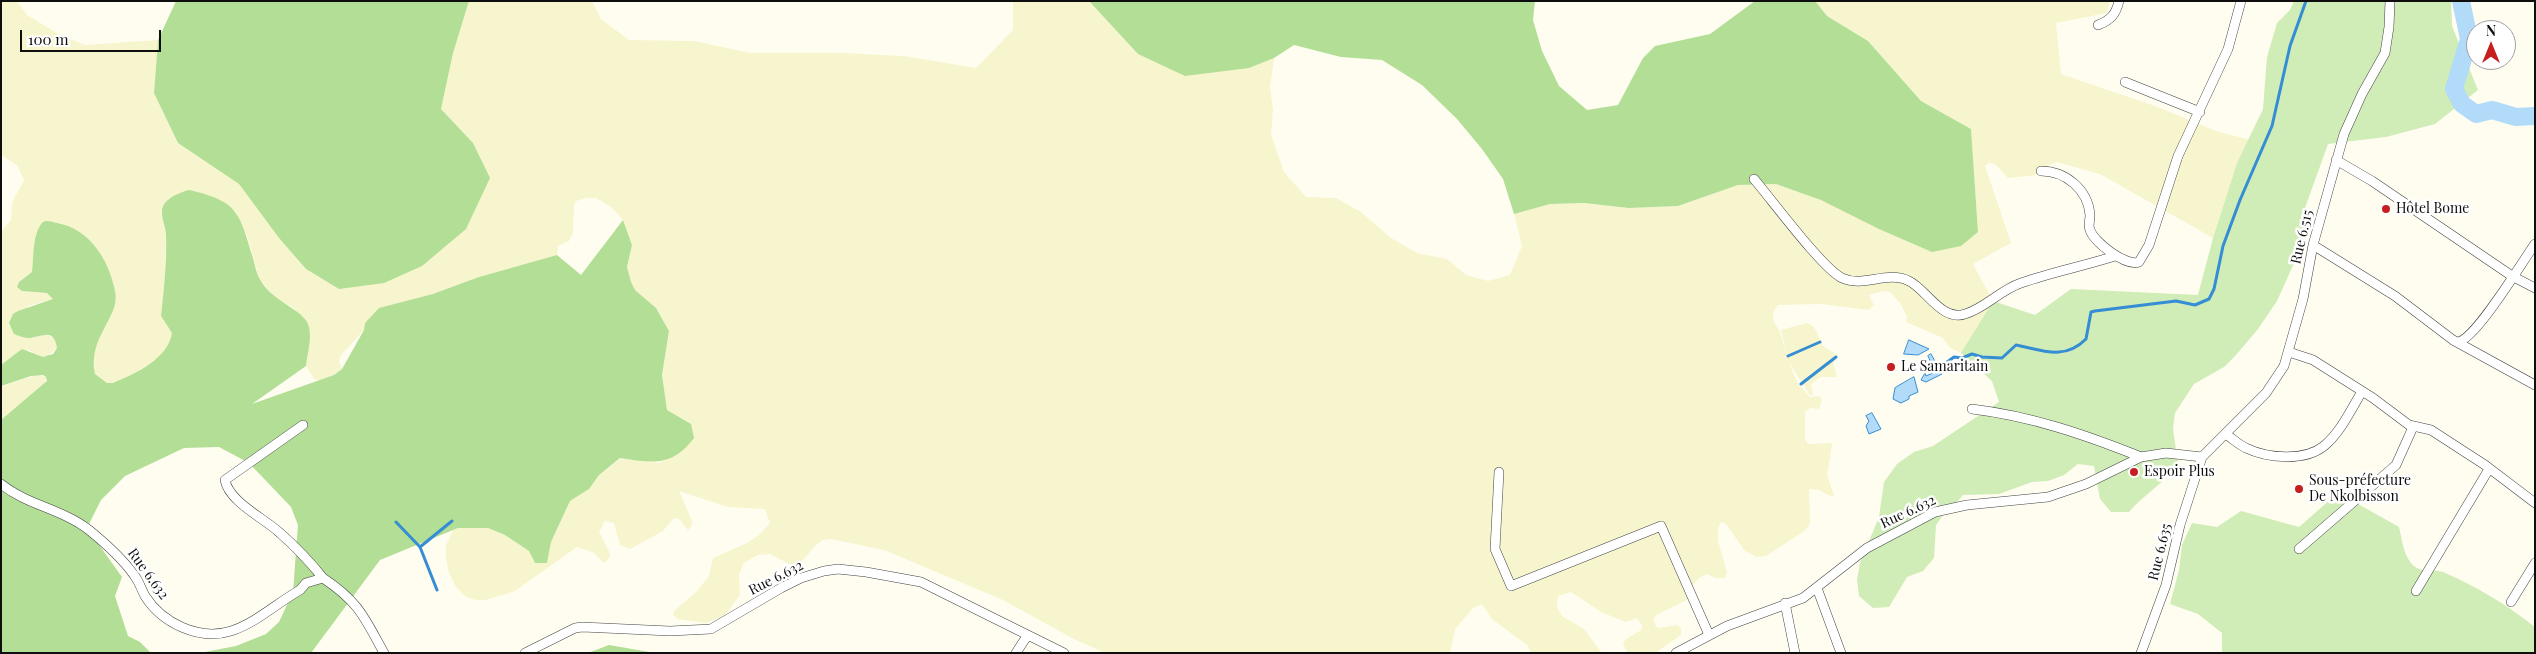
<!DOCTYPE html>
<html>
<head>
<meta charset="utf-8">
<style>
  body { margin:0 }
  #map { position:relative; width:2536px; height:654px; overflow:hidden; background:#fffdf0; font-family:"Playfair Display",serif }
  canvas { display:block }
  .frame { position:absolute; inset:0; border:2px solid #0e0e0e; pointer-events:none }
  .north { position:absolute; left:2466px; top:20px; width:50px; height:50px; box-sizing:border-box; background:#fff; border:1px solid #9f9f9f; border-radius:50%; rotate:0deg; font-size:14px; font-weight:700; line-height:20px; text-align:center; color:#0e0e0e }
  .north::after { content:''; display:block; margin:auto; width:18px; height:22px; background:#c61f1f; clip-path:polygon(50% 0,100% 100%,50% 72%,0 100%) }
  .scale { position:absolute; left:20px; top:30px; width:141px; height:22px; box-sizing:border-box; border:2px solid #0e0e0e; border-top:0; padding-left:6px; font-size:15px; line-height:18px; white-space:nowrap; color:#0e0e0e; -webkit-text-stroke:4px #fff; paint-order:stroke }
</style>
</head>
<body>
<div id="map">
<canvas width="2536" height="654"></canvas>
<div class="frame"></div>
<div class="north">N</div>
<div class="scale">100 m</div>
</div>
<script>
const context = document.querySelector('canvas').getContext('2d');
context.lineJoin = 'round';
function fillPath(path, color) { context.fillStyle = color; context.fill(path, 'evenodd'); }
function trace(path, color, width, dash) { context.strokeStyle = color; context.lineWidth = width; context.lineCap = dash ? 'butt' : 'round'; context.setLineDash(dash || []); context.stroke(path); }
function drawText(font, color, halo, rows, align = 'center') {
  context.font = font + ' "Playfair Display",serif'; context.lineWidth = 5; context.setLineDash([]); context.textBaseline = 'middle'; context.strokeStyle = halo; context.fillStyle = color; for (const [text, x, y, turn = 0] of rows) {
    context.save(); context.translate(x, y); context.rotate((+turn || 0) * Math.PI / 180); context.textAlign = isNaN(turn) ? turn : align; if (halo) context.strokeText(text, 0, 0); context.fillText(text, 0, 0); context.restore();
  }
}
fillPath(new Path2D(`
  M1,1H17L27,15L62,36L85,45L158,40L154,93L178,143L239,184L279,238L306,269L339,289L473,143L441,109L453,53L469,1H592L601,19L629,40L694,41L751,53H842L904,56L976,68L1013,30V1H1089L1138,54L1249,68L1274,58L1270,87L1273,110L1271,135L1284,172L1306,197L1336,198L1361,212L1391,238L1417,253L1447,259L1466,275L1488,281L1510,275L1522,246L1514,214L1550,204L1584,203L1629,208L1678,206L1738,185L1776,184L1960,246L1978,232L1971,129L1921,101L1868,41L1827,16L1815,1H2110L2107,13L2056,23L2061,74L2155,106L2216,131L2250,140L2237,163L2213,238L2100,174L2057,162L2044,167L2036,175L2008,178L1995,164L1989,163L1985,166L2011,243L1973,264L1993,301L1961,353L1949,347L1943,338L1906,322L1907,317L1900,303L1890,292L1883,291L1869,295L1874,305L1869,310L1821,304L1778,305L1774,311L1773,320L1780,332L1788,360L1781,330L1807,323L1814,327L1823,346L1833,352L1837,358L1833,363L1837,377H1821L1811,384L1813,395H1810L1789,363L1798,384L1810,397L1820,396L1822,400L1819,409L1810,408L1805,412V439L1808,444L1831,443L1832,445L1827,475L1834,495L1832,497L1819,490L1809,489L1810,523L1806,530L1766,556L1757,557L1745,551L1726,524L1721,522L1718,528V541L1727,572L1725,578H1715L1707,574L1699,578L1692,586V594L1689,599L1656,615L1654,619L1655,625L1659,628L1677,625L1681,628V635L1655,653H1628L1623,645L1625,640L1641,630L1642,625L1637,618L1626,622L1601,612L1571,592L1558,596L1557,607L1562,616L1584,629L1602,653H1531L1527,645L1492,619L1482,604L1473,608L1455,629L1450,653H1105L1074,639L1003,600L884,550L831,539L823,540L815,546L796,568L770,554L758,555L744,563L739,574L740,595L724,616L706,623L677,619L673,614L674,611L696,592L709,576L713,558L747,543L759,535L770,523L765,509L728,507L679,491L692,521V526L688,530L679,519L674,518L663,531L630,549L620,545L614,523L605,521L599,532L609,551L610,557L604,563L594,553L577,547L515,591L486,600H476L466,597L456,587L449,573L446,558V545L453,530L458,528H488L505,535L529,551L535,563H547L551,542L570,501L589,489L599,475L621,458L659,463L675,456L691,424L667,410L662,375L669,331L656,308L635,290L631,282L627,267L632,245L623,220L611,207L596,198H587L576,201L574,206L573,233L569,241L558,246L557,255L479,277L365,323L364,330L341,355L339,361L342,369L334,375L320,381L314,379L306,366L309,336L295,309L273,296L259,278L247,236L235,210L161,212L166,232L165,278L161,316L172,333L171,341L164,355L131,375L113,383H107L95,374L93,350L112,313L62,224L46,221L42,223L36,236L32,272L19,282L22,291L47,293L53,299L28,306L14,334L24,337L43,334L52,337L56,340L57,348L47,357H38L29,350L1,365V232L11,220L12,203L24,180L17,165L1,155Z
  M37,375L46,377L45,385L1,420V386Z`), '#f7f5ce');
fillPath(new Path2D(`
  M2294,1H2451L2452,26L2478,90L2435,124L2386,137L2328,144L2305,208L2303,243L2277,301L2258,329L2236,355L2224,367L2194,384L2175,413L2173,429L2178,464C2164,484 2144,494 2129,512H2111L2100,499L2094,466L2078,464L2064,475L2048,481L2032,482L1999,494L1963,495L1952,508L1946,511L1936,525L1934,558L1923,571L1907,577L1889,607L1873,608L1859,596L1857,580L1860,563L1879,517L1884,482L1897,464L1914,452L1933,446L1999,402L1992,381L1961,353L1993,301L2035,315L2071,289L2198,295L2213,238L2237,163L2263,109L2267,57L2277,23L2290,10Z
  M2332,498L2358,504L2399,527C2402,539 2404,561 2417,568C2424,572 2435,569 2443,572C2476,586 2507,605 2535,627V653H2222V633L2198,614L2170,604L2179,570L2182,545L2192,523L2217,527L2241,511L2299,527Z`), '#d0ecb7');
fillPath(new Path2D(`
  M176,1H469L453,53L441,109L473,143L490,178L466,229L422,266L384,283L339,289L306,269L279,238L239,184L178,143L154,93L158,40Z
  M1089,1H1535L1533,20L1542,51L1559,86L1587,110L1618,105L1643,58L1655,46L1710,34L1755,1H1815L1827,16L1868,41L1921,101L1971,129L1978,232L1961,246L1932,252L1879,229L1821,200L1776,184L1738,185L1678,206L1629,208L1584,203L1550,204L1514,214L1503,179L1482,149L1457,119L1422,85L1382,60L1341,57L1294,45L1274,58L1249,68L1185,76L1138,54Z
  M189,190C236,201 239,210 252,255C255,264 256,274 261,281C273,302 301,308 308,324C313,336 307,354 306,366L252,404L334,375L342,369L364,330L365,323L379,308L433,294L479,277L557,255L581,275L623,220L632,245L627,267L631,282L635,290L656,308L669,331L662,375L667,410L691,424L694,438C672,467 653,463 620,458L599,475L589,489L570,501L551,542L547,563H535L529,551L505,535L488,528H458L380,560L311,653H200L236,646L266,634L279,622L293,592L298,525L291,507L249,463L219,447L184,448L125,476L101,500L87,528L122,577L115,596L128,636L140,642L151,653H1V420L47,381L46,377L43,375L31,376L1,386V365L22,349L43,357L53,354L57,348C54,328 43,336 30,338C24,338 19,336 14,334L9,323L13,314L18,311L53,299L47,293L22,291L17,287L19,282L32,272C34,258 32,235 42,223C46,219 52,222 57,223C90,229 109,260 115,291C121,317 87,337 95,374L107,383H113C136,373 168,359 172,333L161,316C164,289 167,261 166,233C165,223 158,212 165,203C171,196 181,192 189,190Z
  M609,645L655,653H588Z`), '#b2de95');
const water = new Path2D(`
  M1909,340L1929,349L1918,355L1904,354Z
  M1931,354L1942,374L1926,382L1921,380L1925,373L1926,376L1935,372L1928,356Z
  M1914,377L1918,392L1909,396V399L1901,403L1893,399L1895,388Z
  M1872,413L1881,429L1869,434L1866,426L1869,421L1866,416Z`);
fillPath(water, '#b2dbf9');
trace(water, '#358dd4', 1);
trace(new Path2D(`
  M1788,356L1820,342
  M1939,368L1954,357L1962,358L1972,354L1982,357L2002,358L2016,345C2042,350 2064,361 2086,339L2091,312L2095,311L2176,301L2195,305L2209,299L2214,289L2223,246L2240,200L2272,126L2290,46L2306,1
  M1801,384L1836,357
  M396,522L420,547L437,590
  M420,547L452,521`), '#358dd4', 3);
trace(new Path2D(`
  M2461,1L2469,39L2454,89L2462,104L2476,114L2492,110L2516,117L2535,116`), '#b2dbf9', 18);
const street = new Path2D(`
  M2098,25C2111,20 2116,14 2119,1
  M2125,82L2200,112
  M2336,160L2372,181L2512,276L2535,288
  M2041,171C2065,171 2088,189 2090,215C2090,220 2088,226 2090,230C2094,242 2126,267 2139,262L2149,245L2178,156L2228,49L2241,1
  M1754,179C1772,200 1822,268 1842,278C1864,288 1887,270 1909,281C1926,289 1942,322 1965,314C1984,309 2000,290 2021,283C2052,272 2084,266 2115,256
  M2313,245L2395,296L2453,340L2535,385
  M2458,342C2476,339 2522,262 2535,244
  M2289,352L2313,360L2373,398L2409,425L2431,430L2485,465L2535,503
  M1972,409C2031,416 2086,435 2141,457
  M303,425L225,480C229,502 264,518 280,533C296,547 310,562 323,578
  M2227,435C2233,439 2239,445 2246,448C2267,458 2304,462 2324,446C2340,433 2351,410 2361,393
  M2202,457L2266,393L2284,366L2303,299L2313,245L2344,134L2362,94L2385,53L2389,27L2390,1
  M1499,472L1495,549L1511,586L1661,526L1709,635
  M1,484C27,505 62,509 89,530C105,543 122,558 134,575C139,581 141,589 145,596C162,623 199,641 231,631C256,623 277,603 300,590L306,583L323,578C359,602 364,617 384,653
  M2299,549L2396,465L2413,427
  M1817,588L1841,653
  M2416,591L2489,469
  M2511,602L2535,563
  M1785,603L1795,653
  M525,653L575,628L582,627L670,631L711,629L781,588L801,578L824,571L838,569L866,572L921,582L1064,653
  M1016,653L1027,636
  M1676,653L1727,626L1803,598L1867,548L1935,512L1967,505L2048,497L2086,484L2141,457L2166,453L2202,457
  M2141,653L2166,585L2180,525L2202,457`);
trace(street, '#414141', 10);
trace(street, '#fff', 9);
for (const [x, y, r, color] of [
  [2386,209,5,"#c61f1f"],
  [1891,367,5,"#c61f1f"],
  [2134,472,5,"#c61f1f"],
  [2299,489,5,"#c61f1f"]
]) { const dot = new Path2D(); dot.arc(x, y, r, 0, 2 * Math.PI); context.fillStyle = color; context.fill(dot); trace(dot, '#fff', 2); }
drawText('14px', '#0e0e0e', '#fff', [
  ["Hôtel Bome",2396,209],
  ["Le Samaritain",1901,367],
  ["Espoir Plus",2144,472],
  ["Sous-préfecture",2309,481],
  ["De Nkolbisson",2309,497]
], 'left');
drawText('14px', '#0e0e0e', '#fff', [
  ["Rue 6.515",2302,237,-77],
  ["Rue 6.632",1908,512,-25],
  ["Rue 6.635",2160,552,-76],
  ["Rue 6.632",148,574,54],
  ["Rue 6.632",776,578,-27]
]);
</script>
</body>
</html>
